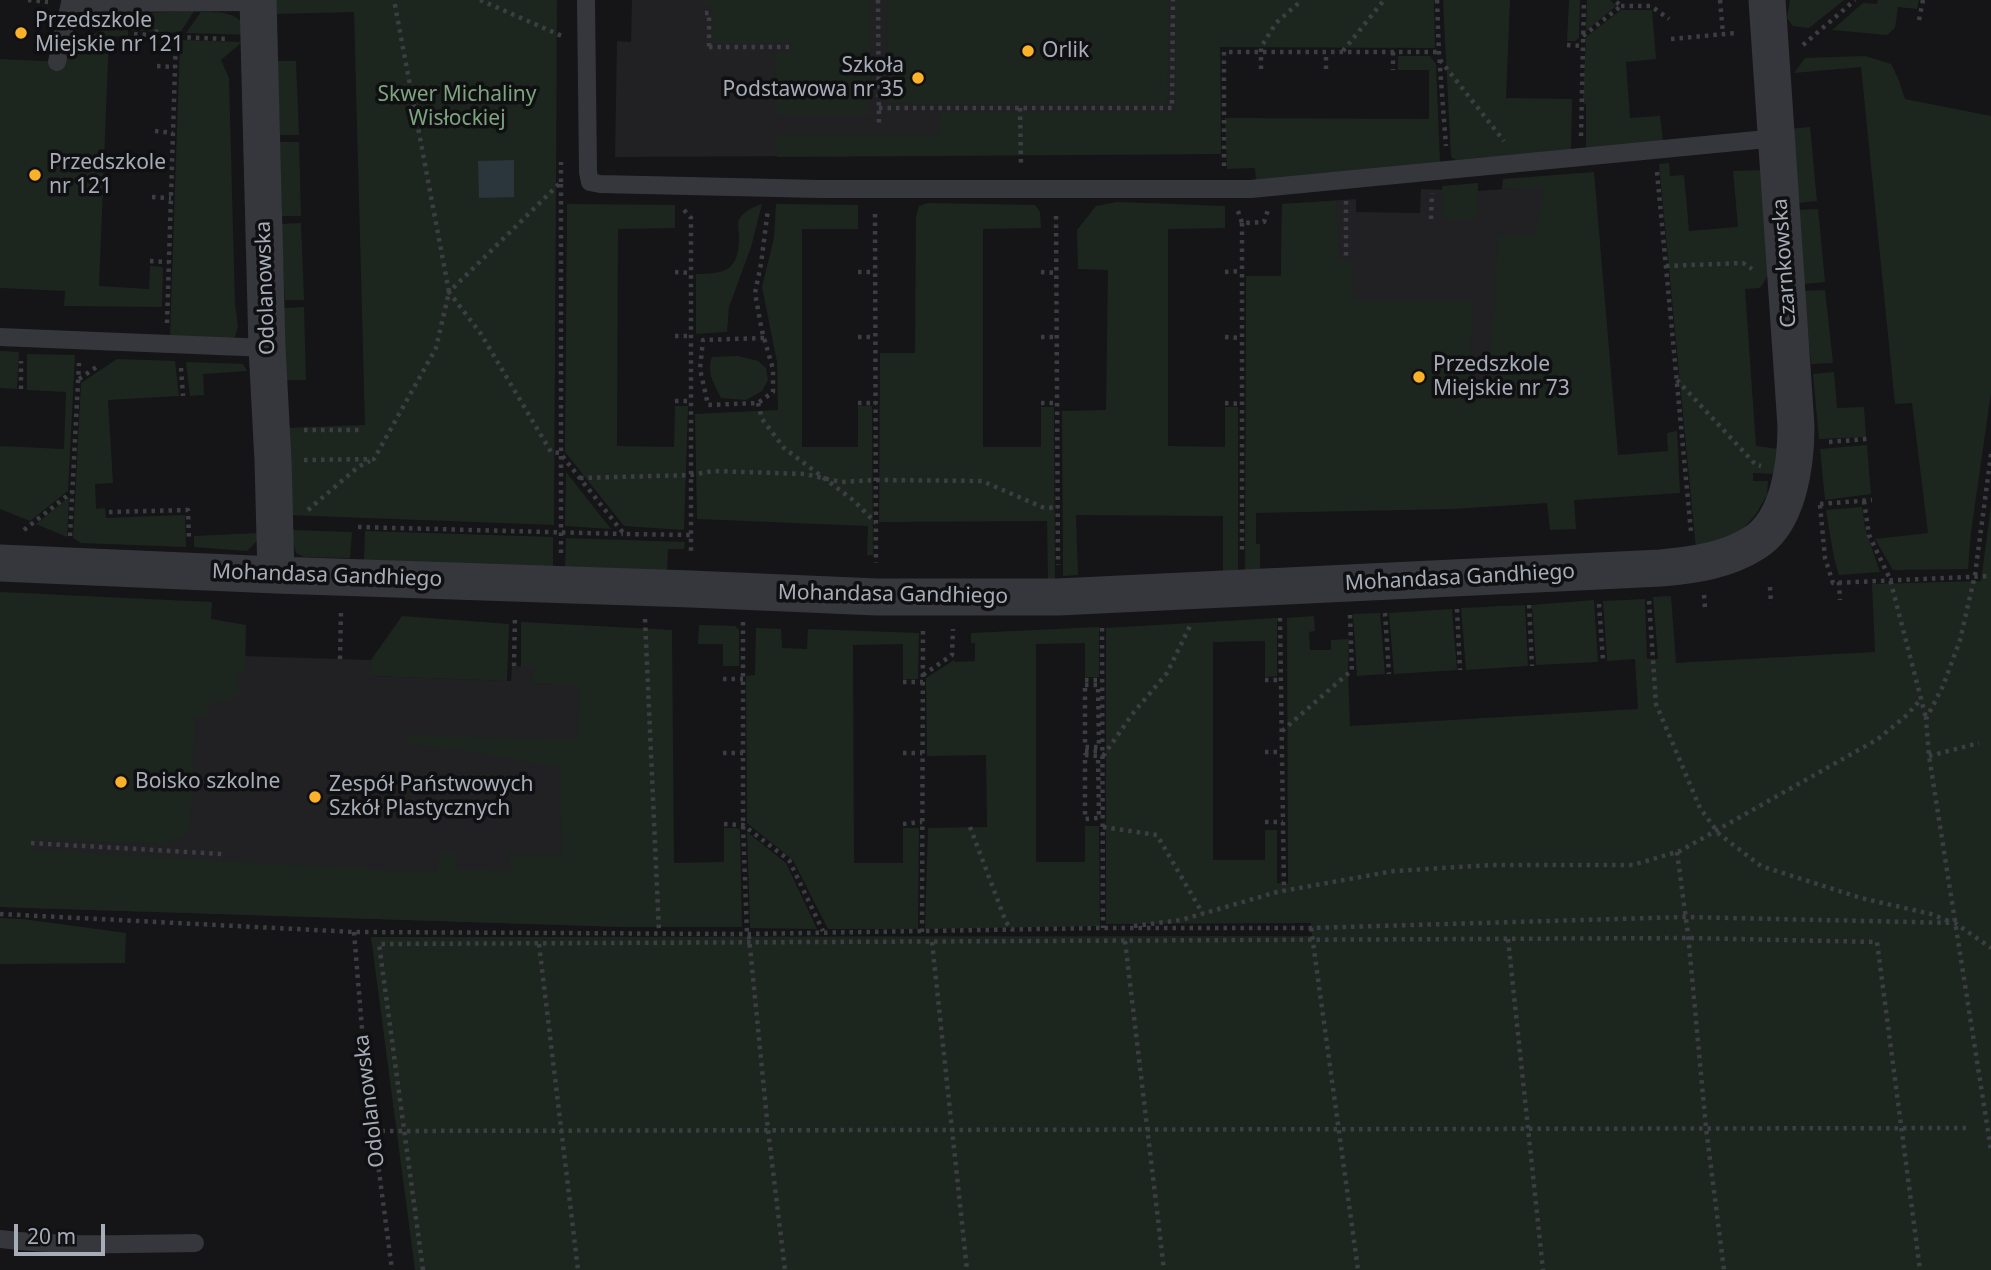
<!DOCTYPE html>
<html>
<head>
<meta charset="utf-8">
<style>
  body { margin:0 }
  #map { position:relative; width:1991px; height:1270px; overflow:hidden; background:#151517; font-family:"Noto Sans",sans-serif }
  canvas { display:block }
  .scale { position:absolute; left:14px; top:1224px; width:91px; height:32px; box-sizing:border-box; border:4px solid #a6acb8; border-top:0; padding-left:9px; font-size:21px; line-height:24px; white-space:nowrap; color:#a6acb8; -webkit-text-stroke:5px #101012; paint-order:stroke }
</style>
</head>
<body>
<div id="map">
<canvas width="1991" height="1270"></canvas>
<div class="scale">20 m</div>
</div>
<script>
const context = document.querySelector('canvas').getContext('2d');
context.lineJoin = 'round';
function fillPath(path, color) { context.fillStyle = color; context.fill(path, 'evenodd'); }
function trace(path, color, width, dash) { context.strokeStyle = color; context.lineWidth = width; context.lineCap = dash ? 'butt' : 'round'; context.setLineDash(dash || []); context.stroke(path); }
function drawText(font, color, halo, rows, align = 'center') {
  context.font = font + ' "Noto Sans",sans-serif'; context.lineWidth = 7; context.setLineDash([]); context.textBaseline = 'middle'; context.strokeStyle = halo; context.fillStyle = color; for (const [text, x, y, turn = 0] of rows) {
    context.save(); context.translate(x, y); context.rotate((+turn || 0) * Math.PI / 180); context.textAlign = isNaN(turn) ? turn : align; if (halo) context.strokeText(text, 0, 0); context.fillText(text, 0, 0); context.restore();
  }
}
fillPath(new Path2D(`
  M632,0H1226L1220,35L1221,154L615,157L617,41L631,42Z
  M1570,184L1554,449H1278L1282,204L1356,199V212L1420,213L1421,189L1478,191Z
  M0,612L210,655L371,660L372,676L511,681L512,666H514L534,667V683L633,686L625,927L0,907Z`), '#212124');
fillPath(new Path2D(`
  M274,0H557L554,525L288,515L286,428L365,425L354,12L274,14Z
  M705,0H869V115H777L775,52L791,51V44L713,43V5L705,4Z
  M888,0H1168L1167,104L888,103Z
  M1176,0H1434L1435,48L1220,47L1221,154L777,157V136L940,135L941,112L1176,111Z
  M1443,0H1510L1506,98L1572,99L1571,150L1456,160L1451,157Z
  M1569,0H1580L1579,38L1575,41H1567Z
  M1587,0H1610L1616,6L1586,31Z
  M1790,0H1844L1809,28L1793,26L1787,18Z
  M1878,0H1919L1917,9L1898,7L1895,28L1887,35L1832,30L1863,3L1877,4Z
  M1621,10H1652L1656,59L1626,62L1630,118L1660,116L1663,141L1586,148V104L1583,103L1586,37Z
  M194,11L180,33L128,30V37L109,36L99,286L149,289L150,266L163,267L162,307L64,306L65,291L0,288V59L64,62L71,46L123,19L144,13Z
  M201,12C226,12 238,12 252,35L186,33Z
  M180,40L242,42L221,60L229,78L235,304L238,327L235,337L226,340L170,336Z
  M1398,56H1430L1436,64L1440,162L1256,181L1255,168L1227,169L1225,118L1429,119V70H1398Z
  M1865,56L1891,64L1898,78L1905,99L1991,116V393L1971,532L1968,569L1893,570L1875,539L1928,533L1912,403L1895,404L1861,67L1794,73L1805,58Z
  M277,61H296L299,135H280Z
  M1810,127L1817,201L1797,203L1789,129Z
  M280,142H299L301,216H282Z
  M1669,163L1670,176L1684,175L1689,231L1738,227L1733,171L1764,170C1770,208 1786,255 1760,288L1745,289L1756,446L1778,449L1775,474L1753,473V481H1768L1767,495L1756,514L1735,538L1696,549L1659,164Z
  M1594,172L1618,455L1668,451L1667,433L1677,431L1680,493L1574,500L1576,529L1550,530L1547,503L1452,509L1256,513V544H1260V572L1245,573L1246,276H1281L1282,204L1336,201L1339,260L1351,261L1354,301H1473L1469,384L1481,387L1487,378L1495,304L1498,236L1535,235L1544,187L1502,189L1503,179Z
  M1478,183L1477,219H1444L1442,186Z
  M1117,202L1225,206V228L1168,229V446L1225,447V407H1238V573L1223,574V516L1076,515L1078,575L1063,576L1062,411L1106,410L1108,270L1078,269L1077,230L1096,206Z
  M928,203L1035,205L1040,212L1041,228L983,229V447H1041V407H1054L1055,581L1048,580L1047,521L879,522L880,353H915L916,217L919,206Z
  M567,204L675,205V228L618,229L617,446L674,447L675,406H688L684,530L624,526L565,452Z
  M762,204L751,247L729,307L727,332L696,334V274C725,274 739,271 739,237C739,232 737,225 739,220C743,211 753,207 762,204Z
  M776,204L858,205V229H802V447H858V406H872L873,555H867L868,526L697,519L695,414L778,410L777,362L762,287L774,238Z
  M1818,209L1825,282L1804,284L1797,210Z
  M301,223L304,300H285L281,224Z
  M1825,290L1833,363L1811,364L1804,291Z
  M304,307L306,380H285L284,308Z
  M0,351L19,352L17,389L0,388Z
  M27,354L75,355L68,491L30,521L0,509V446L64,449L66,392L27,390Z
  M738,356L758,361L766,368L768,380L762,391L746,400L721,398C714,383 706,373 712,357Z
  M117,359L175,361L179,396L108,400L113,483L95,484L96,509L105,508L106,518L185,515L186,547L81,543L73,538L81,383Z
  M186,362L243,364L247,371L203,374L204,395L190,396Z
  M1834,372L1837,408L1864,407L1866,437L1819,439L1813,374Z
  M1867,445L1871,494L1825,500L1820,449Z
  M566,472L611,529L565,526Z
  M69,497L67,537L36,524Z
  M1991,506V1270H415L371,937L1312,936L1311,923L1106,924V628L1277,618V676L1265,677V641L1213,642V860H1265V830H1277V883L1288,884L1287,618L1314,616L1315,631L1309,632L1310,650H1331V640L1349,639L1348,673L1350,726L1638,709L1635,659L1607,661L1603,601L1645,599L1647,659H1658L1653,597L1671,596L1676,663L1875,652L1872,584L1981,581Z
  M1862,507L1865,528L1880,572L1839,575L1834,558L1826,510Z
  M290,530L352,532L350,558L304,557L296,553Z
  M365,531L553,537V567L364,560Z
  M260,533L258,540L247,551L194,547V536Z
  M566,538L685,542L684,549H668L667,573L565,568Z
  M0,592L212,602L211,619L246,625L245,672L238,671L237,685L244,686C234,700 226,703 209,703L206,717L195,718L190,829L168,844L32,839L31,850L400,871L437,873L439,852L456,853V869L510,871L509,855L562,856L559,767L449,748L425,746L407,743L406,734L577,741L579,685L533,683L534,667H521V622L672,630L674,863L724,862V828H737L740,830L742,927H625L0,907Z
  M1594,600L1598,662L1536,665L1532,605Z
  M1525,605L1528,666L1466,670L1461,608Z
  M1452,609L1457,670L1394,674L1389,613Z
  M1380,613L1385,674L1357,676L1353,614Z
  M402,616L509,624L507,681L371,676V660Z
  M699,625L735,626L739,630V666H723V644H698Z
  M1099,627V677H1085V643L1036,644V862H1085V826H1099L1100,926L925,929L928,828L987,827L986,755L927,756L926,678L954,660L955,662L975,661V643H971V633Z
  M756,628L781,629L782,648L807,649L808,629L919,633L918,679H903V644L853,645L854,863H903V828H919L918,929H828L793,860L747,823L746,676L755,675Z
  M747,832L786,863L817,929L750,928Z
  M0,918L23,919L126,933L125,963L0,964Z`), '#1d261e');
fillPath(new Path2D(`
  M514,160V197L479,198L478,161Z`), '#2b353c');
trace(new Path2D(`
  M28,0L48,2
  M480,0L562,36
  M878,0L879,124
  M1437,0L1439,54L1446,146
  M1720,0L1723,34
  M1621,6H1651L1669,19
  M705,13H709V49
  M1919,20L1923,0
  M147,27L165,36
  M134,34L176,37
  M1583,36L1621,6L1614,0
  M1671,39L1736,33
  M1567,45L1583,46
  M1803,45L1855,0
  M709,47H791
  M1343,51L1384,0
  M1393,52V70
  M1440,60L1504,141
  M157,66L175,67
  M1261,69V47L1276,23L1302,0
  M1326,69V52
  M879,108H1172L1173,0
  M1020,108L1021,167
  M155,131L173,133
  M1581,136L1584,0
  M1224,166V52H1439
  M1657,172L1691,532
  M561,182V162
  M152,197L171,198
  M1346,201V257
  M684,210L691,218V555
  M1238,211L1242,223L1264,222L1268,210
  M875,214L876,563
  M1056,216L1058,565
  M1431,219L1432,193
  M1242,223V554
  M150,261L169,262
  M1666,266L1743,263L1752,269
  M675,272L692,273
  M858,272H875
  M1041,272L1056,273
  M1225,272L1242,271
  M167,323L176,37L229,39
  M675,336H691
  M858,337H875
  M1041,337H1057
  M1225,337L1242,338
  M764,338L703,340L700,369L708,405L758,403L773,392V369L762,331L755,293L761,264L768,209
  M181,368L183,396
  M79,379L98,366
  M1677,380L1756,465L1761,466
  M21,389V361
  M675,401H691
  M758,403L762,419L784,448L853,500L876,523
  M858,403H876
  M1041,403H1057
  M1225,403L1242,404
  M304,430H362
  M1829,442L1867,439
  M1991,454L1975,575L1960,640L1943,686L1926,719L1929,756L1991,1150
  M304,460L374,459L436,348L449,292L394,0
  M580,478L691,475L713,471L805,474L841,482L876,480L982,481L1042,507L1058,508
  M1864,501L1869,535L1890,579L1926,718
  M1820,504L1872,500
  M1820,505L1825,558L1833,583L1991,576
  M308,510L358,467L370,461
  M109,512L188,510L189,539
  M358,527L623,534
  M24,530L72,492
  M70,536L79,363
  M561,553V182L449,292L481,334L551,452L560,453L624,534L691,535
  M1839,582L1840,600
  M1770,587L1771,604
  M1704,595L1705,608
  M1649,601L1656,704L1700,808L1719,834L1761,866L1861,898L1931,914L1951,922
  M1599,604L1603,661
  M1529,605L1532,666
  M1457,609L1460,670
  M1385,613L1389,674
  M1350,615L1352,672
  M1280,618L1284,891
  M645,619L659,933
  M743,622V825L747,934L749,937L768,1130L785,1270
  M1102,628L1103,928
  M340,659L341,611
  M514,666L515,616
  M923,675L952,655L953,629
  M723,679H743
  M1085,680H1102
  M1265,680H1281
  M903,682H923
  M1085,685H1098L1099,747H1085Z
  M1282,731L1352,670
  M1085,751H1102
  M1265,752H1282
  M723,753H743
  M903,753H922
  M1085,755L1098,756L1099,818L1085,819Z
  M1103,756L1134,712L1167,673L1191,624
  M1929,756L1979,743
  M1265,822H1283
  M724,824L743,825L789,860L823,931
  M903,824L922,822
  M970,827L1006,922L1012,930
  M1103,827L1157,835L1203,914
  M31,843L223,854
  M1677,852L1688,934L1706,1128L1724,1270
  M0,914L354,932L747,934L1103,928H1311L1686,917L1955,923L1991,948
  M1134,926L1181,920L1277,892L1394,871L1493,865H1633L1680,851L1878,739L1907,715L1922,698
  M1311,928L1358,1270
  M354,932L365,1065L392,1270
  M922,932L923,628
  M1508,939L1543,1270
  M1125,941L1164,1270
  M932,942L967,1270
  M539,944L578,1270
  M373,1131L1971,1128
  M423,1270L379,944L1689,938L1877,942L1920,1270`), '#3c3e44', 4.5, [3.5, 5]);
trace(new Path2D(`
  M586,0L588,172L590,182L600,184L820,189H1251L1777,138
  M57,62L70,3L259,2
  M0,337L267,348
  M0,1239C64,1247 130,1244 195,1243`), '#36373d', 18);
trace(new Path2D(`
  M258,0L267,348L273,461L276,575
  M0,563L276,575L691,589L877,597H1058L1661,568C1693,565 1726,561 1754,543C1789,522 1796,463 1796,426L1767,0`), '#36373d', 37);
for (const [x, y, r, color] of [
  [21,33,7,"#fcb228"],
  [1028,51,7,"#fcb228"],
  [918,78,7,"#fcb228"],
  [35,175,7,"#fcb228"],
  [1419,377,7,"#fcb228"],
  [121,782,7,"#fcb228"],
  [315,797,7,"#fcb228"]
]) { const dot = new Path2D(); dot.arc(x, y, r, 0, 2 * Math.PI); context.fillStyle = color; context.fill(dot); trace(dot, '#101012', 2.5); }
drawText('21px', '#a6acb8', '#101012', [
  ["Przedszkole",35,21],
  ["Miejskie nr 121",35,45],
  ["Orlik",1042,51],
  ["Szkoła",904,66,"right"],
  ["Podstawowa nr 35",904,90,"right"],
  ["Przedszkole",49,163],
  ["nr 121",49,187],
  ["Przedszkole",1433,365],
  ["Miejskie nr 73",1433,389],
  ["Boisko szkolne",135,782],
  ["Zespół Państwowych",329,785],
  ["Szkół Plastycznych",329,809]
], 'left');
drawText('21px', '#7ca47e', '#101012', [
  ["Skwer Michaliny",457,95],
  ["Wisłockiej",457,119]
]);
drawText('21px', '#a6acb8', '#101012', [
  ["Czarnkowska",1785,263,-94],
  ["Odolanowska",266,288,-92],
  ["Mohandasa Gandhiego",327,576,2],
  ["Mohandasa Gandhiego",1460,578,-3],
  ["Mohandasa Gandhiego",893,595,1],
  ["Odolanowska",370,1101,-97]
]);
</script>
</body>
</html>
